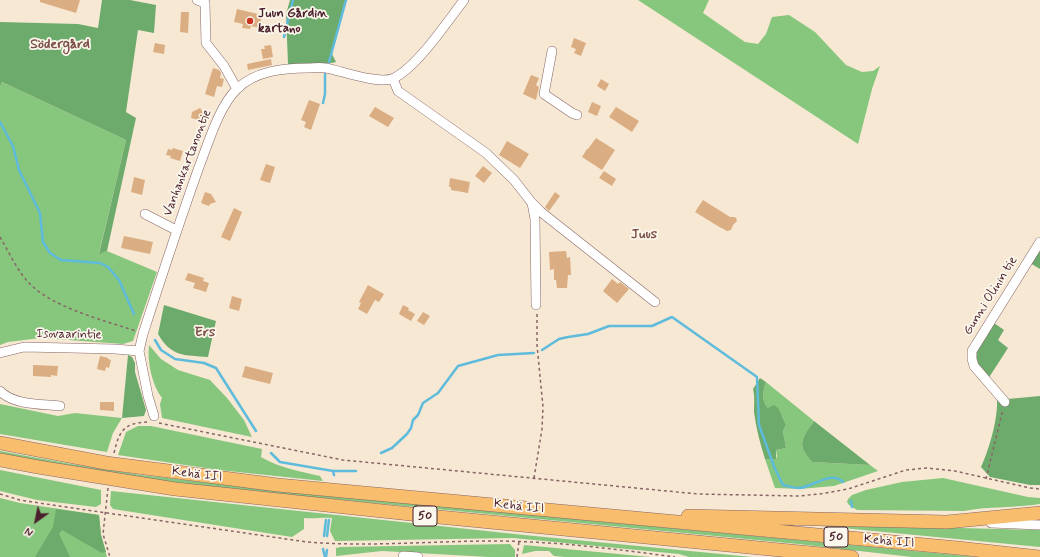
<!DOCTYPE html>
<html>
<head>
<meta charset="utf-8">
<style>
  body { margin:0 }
  #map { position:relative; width:1040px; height:557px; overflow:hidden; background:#f7e8d3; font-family:Mynerve,sans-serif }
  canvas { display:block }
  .north { position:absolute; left:16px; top:501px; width:40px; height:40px; -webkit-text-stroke:3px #fbf7ec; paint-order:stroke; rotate:213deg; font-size:11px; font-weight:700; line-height:16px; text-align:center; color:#4a1f2b }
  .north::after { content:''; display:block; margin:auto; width:14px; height:18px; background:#4a1f2b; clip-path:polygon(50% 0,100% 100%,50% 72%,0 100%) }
</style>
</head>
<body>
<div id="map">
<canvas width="1040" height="557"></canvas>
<div class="north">N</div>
</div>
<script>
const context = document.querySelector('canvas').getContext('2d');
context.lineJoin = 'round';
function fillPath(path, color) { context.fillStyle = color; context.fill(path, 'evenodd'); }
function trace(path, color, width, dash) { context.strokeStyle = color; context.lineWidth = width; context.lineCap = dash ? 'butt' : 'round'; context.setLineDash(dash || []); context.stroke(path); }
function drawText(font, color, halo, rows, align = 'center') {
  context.font = font + ' Mynerve,sans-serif'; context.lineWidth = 3.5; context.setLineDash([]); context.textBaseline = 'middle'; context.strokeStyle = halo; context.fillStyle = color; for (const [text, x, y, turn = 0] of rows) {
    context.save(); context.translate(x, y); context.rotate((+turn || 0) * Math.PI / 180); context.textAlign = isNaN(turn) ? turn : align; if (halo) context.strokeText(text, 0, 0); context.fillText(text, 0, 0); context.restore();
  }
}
fillPath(new Path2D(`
  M638,0H709L703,13L745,42L758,44L766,34L772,17L789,15L815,32L846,65L862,72L873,71L880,66L872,89L858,144Z
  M2,82L126,140L99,253L107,251L157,272L133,341L123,344L41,338L8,342L0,345V87Z
  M149,345L161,359L178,370L210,380L227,398L244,420L252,437L162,418L160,404L162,398C152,385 147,362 149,345Z
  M766,382L814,421C809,428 798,441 804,451C806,455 809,458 812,462L870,465L878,471L834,486L800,489L775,488L765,459H776L777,456L776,450L786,448L783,431L786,425L779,409L768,408C761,401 763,390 766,382Z
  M0,404L58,416L75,413L122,418L113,433L107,452L0,434Z
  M138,426H151L262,449L261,457C280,468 299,471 320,476L323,481L219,470L118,455L126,432Z
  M0,451L71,464L141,475L279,491L977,557H912L798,544L208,487L69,467L0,454Z
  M0,470L101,490V504L96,507L37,500L0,491Z
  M943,478L1028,497L1040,498V504C1015,508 989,506 964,511L857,510L849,505L847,502L848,499L852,495L866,490L902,482Z
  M111,491L524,535L752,557H689L679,554L513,538L335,541L330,531L332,518C323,517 314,519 304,518V529L292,537L113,509L110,505Z
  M0,498L20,503L99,515L101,535L107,557H0Z
  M801,524L1040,530V547Z
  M510,544L515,550V557H489L382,551L336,556V548L340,547Z
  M524,545L650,557H565L554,556L549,551H535L522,554Z`), '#87c67d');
fillPath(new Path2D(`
  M102,0H130L156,5L154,33L138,30L126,112L136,118L107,251L99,254L126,140L2,82L0,87V22L78,24L98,28Z
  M290,0H346L332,54L336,62L326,64H288L286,14Z
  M1040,247V269L1030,263Z
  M164,305L216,321L208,357C184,355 171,357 158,334Z
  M994,323L1004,330L998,340L1008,348L988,379L976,365L975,352Z
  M128,355L132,357L135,363V372L146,410L144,416L122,418Z
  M760,378L766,382C763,390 761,401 768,408L774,405L779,409L786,425L783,431L786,448L776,450V459H765C760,443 756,428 754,412C754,404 755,397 753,389Z
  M1040,396V485H1030L990,477L981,467C989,450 998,419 997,400Z
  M814,421L870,465L812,462C809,458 806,455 804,451C798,441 809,428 814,421Z
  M56,509L99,515L101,535L106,552L102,553L62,530L59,534L70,557H35L53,527Z`), '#6dab6c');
trace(new Path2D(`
  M284,37L293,0
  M329,62L346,0
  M323,103L325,94V74
  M0,122L13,146L19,170L40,213L43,242L50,253L61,260L100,263L108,267L119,280L134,314
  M155,340L161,350L175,359L204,363L216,368L256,431
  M542,350L559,339L568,337L588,334L609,326H652L672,317L757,377L759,425L775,469L783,485C788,486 794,488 799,488C813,487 831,470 843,482
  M271,453L280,462L333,471L334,475
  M381,453L392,448L407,434L411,428L413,420L418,415L423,403L438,393L458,366L498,355L534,353
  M333,471H356
  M851,501L852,507
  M324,536L326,520
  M327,536L329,520
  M323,549L325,557
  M326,557L327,550`), '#5ebbdc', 2.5);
fillPath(new Path2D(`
  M40,0H80L76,13L40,2Z
  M237,9L262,15L260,28L251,26L250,29L242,28L243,24L234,22Z
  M181,12H189L188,33L180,32Z
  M574,38L586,43L581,56L574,53L576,49L571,47Z
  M155,43L165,45L164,54L153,52Z
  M271,45L273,57L263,59L261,49H265L264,46Z
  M271,59L272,65L248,70L247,64Z
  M213,68L219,70L221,73L220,78L224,79L222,87L217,86L214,97L205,94Z
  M531,75L539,78L536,85L539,87L536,100L523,94Z
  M601,79L609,84L605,91L597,86Z
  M309,100L320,104L311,130L304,127L306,122L301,120Z
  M592,102L601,106L597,116L588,112Z
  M375,107L394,118L388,127L369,116Z
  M616,107L639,121L632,132L609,117Z
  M200,108L204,114L202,121L191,118L192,112Z
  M596,138L615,150L602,170L582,157L587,149H588Z
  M507,141L529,154L520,168L499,155Z
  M173,148L183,151L180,161L170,158L171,156L166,155L168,149L172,150Z
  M266,164L275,167L270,183L260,180Z
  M483,166L492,173L484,183L475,176Z
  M604,171L616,179L612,186L599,178Z
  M134,177L145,180L142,195L131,192Z
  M450,178L470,182L468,193L451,190V187H449Z
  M205,192L211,194L216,202L210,204L209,206L201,203Z
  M555,192L560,196L549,211L545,207Z
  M703,200L730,217H734L736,218L737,221L733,225L731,230L727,231L722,228H721L695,212Z
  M234,208L242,212L230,241L221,237Z
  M124,236L153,242L150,254L121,248Z
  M566,251L567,258L570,257L571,275H568L567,288H557L556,280H554V269L550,270L549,252Z
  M188,273L204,278L203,281L209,283L206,292L193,288L195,283L185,280Z
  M612,279L618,284L620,282L629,289L617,303L603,291Z
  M368,285L384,294L379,302L375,300L367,314L358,309L361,303L359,302Z
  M232,296L242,299L239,311L229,308Z
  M403,305L409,308L408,310L415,314L411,321L399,314Z
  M423,312L430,316L424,325L417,321Z
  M100,356L108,358V359L111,360L109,368L106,367L105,371L97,369Z
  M33,365L58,366L57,376L51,375V377L33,376Z
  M245,366L273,373L270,384L242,377Z
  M100,402H114V411L100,410Z`), '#dbad82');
const minor = new Path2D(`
  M197,0L205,3L206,43L224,66L237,89
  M552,51L544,94L572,113L577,115
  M393,79L398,91L486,153L514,180L532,203L541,212L655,302
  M532,203L535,219L536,305
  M145,214L176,230
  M0,353L24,347L115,349L139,351
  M0,391C13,405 41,404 60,406
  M1005,402L974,366L972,359V351L1040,242
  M154,416L148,396L139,351L143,334C161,278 179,223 199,167C208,144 219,106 237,89C255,71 283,68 308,68C313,68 320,67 326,68C342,71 379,85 394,78C417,67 447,22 464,0
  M991,523L1040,525
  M403,556L418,557`);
const highway = new Path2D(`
  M0,443L106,463L278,485L958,548L1040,557
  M0,460L38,467L175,489L439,517L852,557
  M688,516L947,522L1040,513`);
trace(minor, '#876566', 10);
trace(highway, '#876566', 14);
trace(new Path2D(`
  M0,237C9,252 17,271 30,284C54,308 103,320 136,331
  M159,423L343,460L698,494L798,496L820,494L848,489L906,470L927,468L955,471L1030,488L1040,489
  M114,453C119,432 123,423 147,422
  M534,478L542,429L543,407L537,345V313
  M986,479L1003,409
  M108,488L103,534L110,557
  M0,494L20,500L59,506L307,542C369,547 431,541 493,541C554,541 615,549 675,557
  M517,557L519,541`), '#876566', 1.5, [3, 3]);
trace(minor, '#fff', 9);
trace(highway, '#f9be6d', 13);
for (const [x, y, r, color] of [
  [250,21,4,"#c8321e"]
]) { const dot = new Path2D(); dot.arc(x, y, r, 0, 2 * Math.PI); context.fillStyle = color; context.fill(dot); trace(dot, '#fbf7ec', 1.5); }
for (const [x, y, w] of [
  [425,516,24],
  [836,537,24]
]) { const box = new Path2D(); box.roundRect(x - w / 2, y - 10, w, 20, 3); context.fillStyle = '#fbf7ec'; context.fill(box); trace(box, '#4a1f2b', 1); }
drawText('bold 12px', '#4a1f2b', null, [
  ["50",425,516],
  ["50",836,537]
]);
drawText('bold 13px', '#4a1f2b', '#fbf7ec', [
  ["Juun Gårdin",258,14],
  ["kartano",258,29]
], 'left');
drawText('13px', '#4a1f2b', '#fbf7ec', [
  ["Vanhankartanontie",188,163,-69],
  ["Gunni Olinin tie",991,296,-58],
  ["Isovaarintie",69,335,1],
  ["Kehä III",197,475,7],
  ["Kehä III",519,507,6],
  ["Kehä III",889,542,5]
]);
drawText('bold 14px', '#7d5149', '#fbf7ec', [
  ["Södergård",60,45],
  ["Juus",644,235],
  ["Ers",205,333]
]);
</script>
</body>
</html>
